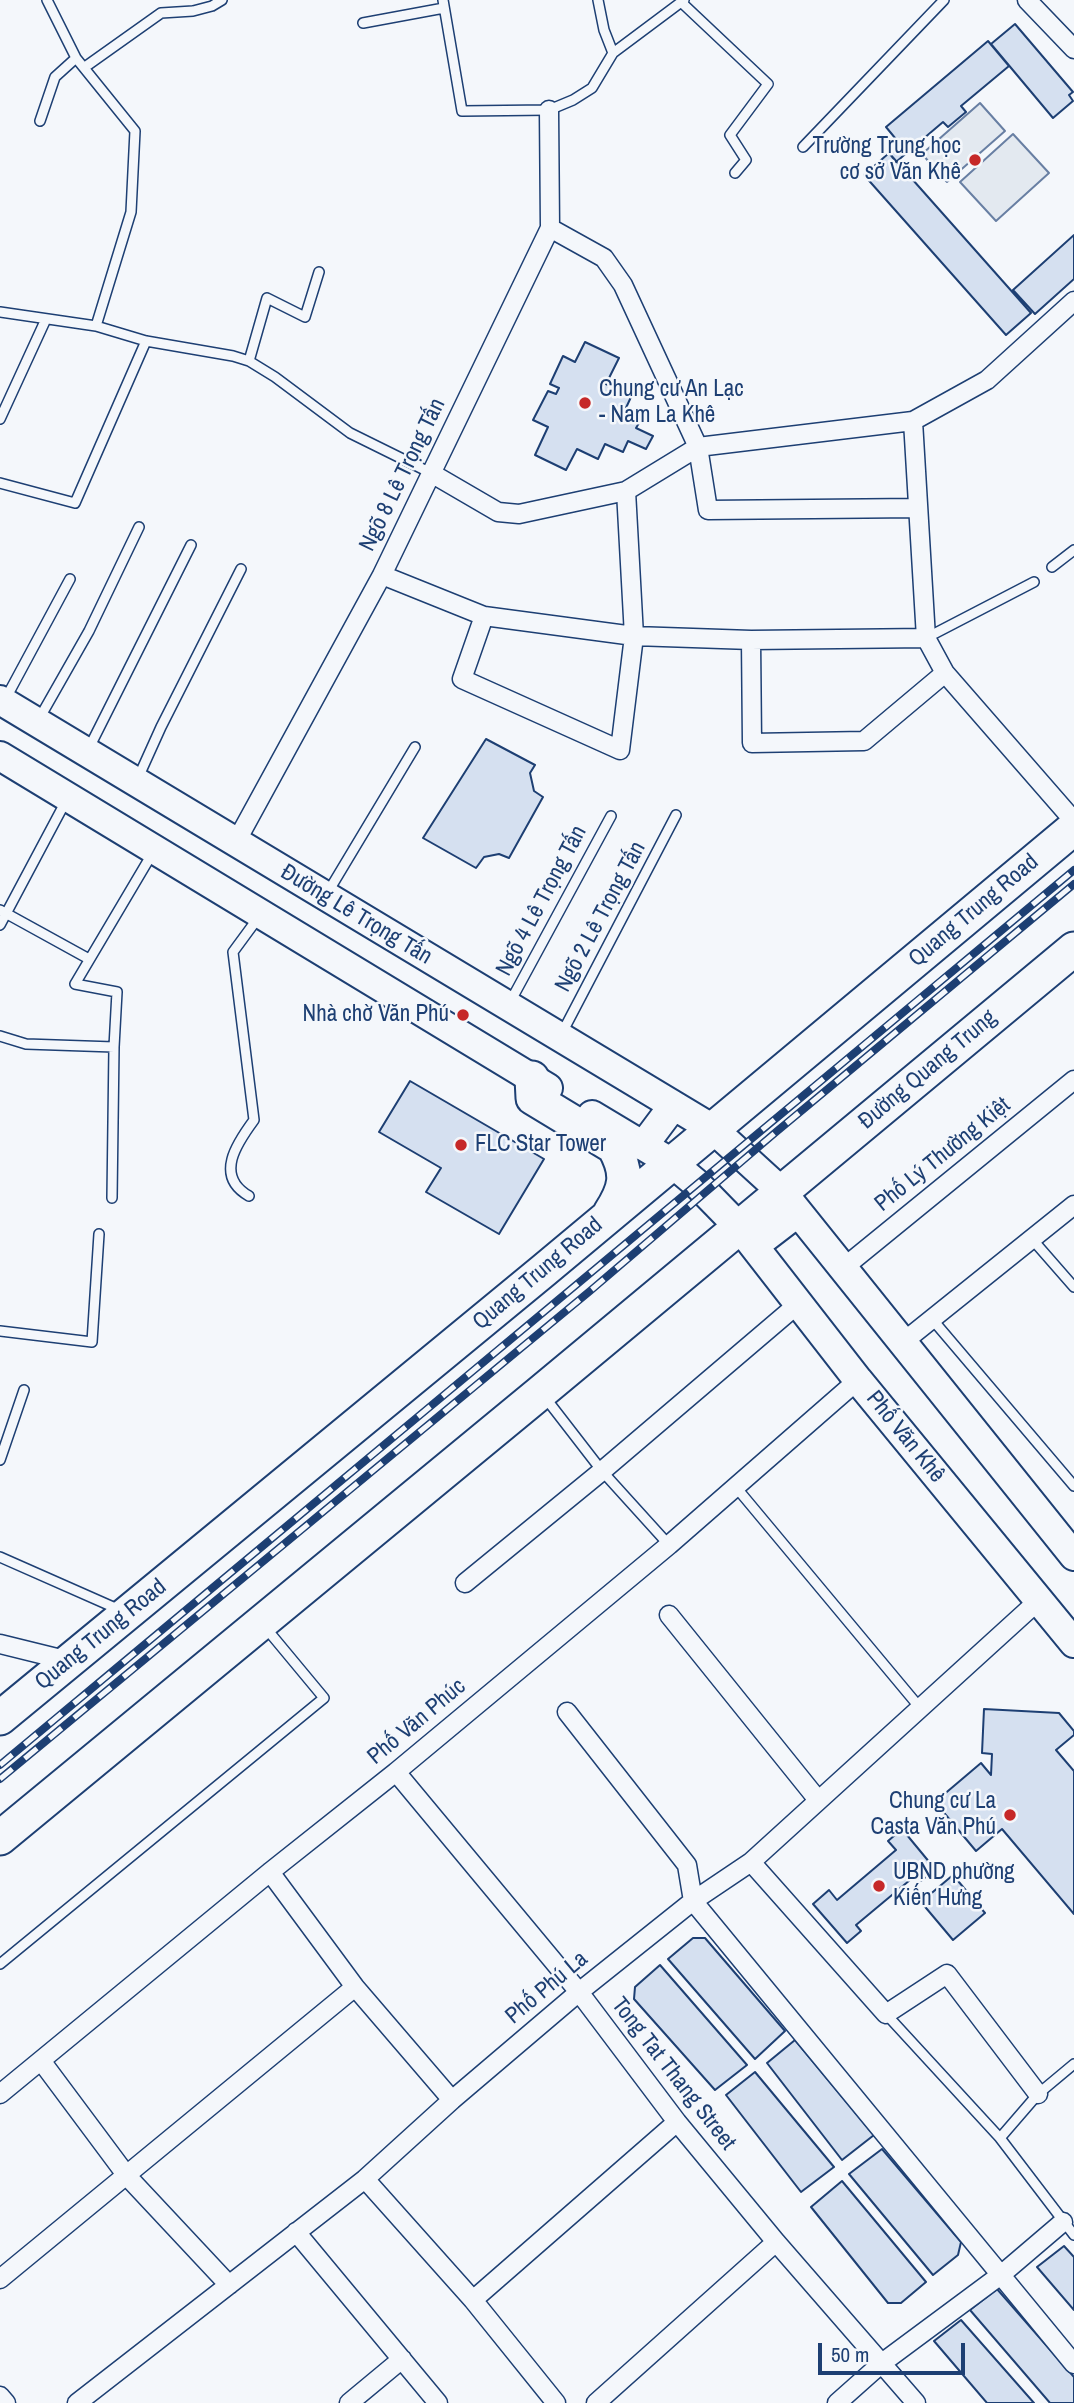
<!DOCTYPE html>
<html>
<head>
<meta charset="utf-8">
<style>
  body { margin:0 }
  #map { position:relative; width:1074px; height:2403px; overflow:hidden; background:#f4f7fb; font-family:"Archivo Narrow",sans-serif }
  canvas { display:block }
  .scale { position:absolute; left:818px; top:2343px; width:147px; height:32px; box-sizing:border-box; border:4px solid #1d3f73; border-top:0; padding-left:9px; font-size:21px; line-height:24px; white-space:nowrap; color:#1d3f73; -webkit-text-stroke:5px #f4f7fb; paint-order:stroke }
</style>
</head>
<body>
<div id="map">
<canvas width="1074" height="2403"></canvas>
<div class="scale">50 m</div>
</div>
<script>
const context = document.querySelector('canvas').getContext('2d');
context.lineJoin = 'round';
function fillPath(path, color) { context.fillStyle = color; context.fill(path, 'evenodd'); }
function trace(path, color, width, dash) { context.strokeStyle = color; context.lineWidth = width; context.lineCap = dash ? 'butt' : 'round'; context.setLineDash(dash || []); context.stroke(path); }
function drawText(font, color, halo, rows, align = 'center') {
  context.font = font + ' "Archivo Narrow",sans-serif'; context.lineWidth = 5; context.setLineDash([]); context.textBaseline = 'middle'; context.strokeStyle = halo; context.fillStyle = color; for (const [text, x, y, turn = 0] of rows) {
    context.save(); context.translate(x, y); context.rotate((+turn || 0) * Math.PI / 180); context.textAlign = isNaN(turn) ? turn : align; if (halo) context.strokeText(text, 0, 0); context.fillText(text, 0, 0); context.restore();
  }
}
const green = new Path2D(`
  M980,103L1005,131L947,182L922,154Z
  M1013,134L1049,173L996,221L960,182Z`);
fillPath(green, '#e3e9f0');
trace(green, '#687fa3', 2);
const building = new Path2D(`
  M1015,24L1073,92L1069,95L1073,101L1053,118L991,44Z
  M988,41L1009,66L961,106L966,112L948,127L943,122L896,162L889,153L900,144L886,127Z
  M889,153L1031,313L1006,335L864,175Z
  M1074,235V279L1035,314L1013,290Z
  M585,342L619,358L606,384L631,397L625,410L642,418L636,428L653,436L646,449L628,441L623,452L605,444L598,459L577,449L566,470L535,455L548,427L533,420L548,391L556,394L559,388L550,384L563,356L575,362Z
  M486,739L535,765L530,773L534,791L543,797L509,858L499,854L484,857L476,868L423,838Z
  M410,1081L544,1159L499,1234L426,1192L441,1168L379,1132Z
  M984,1709L1059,1713L1074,1731V1735L1056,1750L1074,1771V1914L1002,1829L976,1851L935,1802L981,1763L991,1775L992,1754L982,1753Z
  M902,1829L935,1869L921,1881L916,1875L856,1925L861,1931L847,1943L813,1904L829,1890L837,1900L896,1850L888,1841Z
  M953,1875L985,1913L953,1940L921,1902Z
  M693,1938H705L785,2031L755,2059L668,1959Z
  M660,1965L747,2065L715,2090L634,1999L635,1987Z
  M795,2040L874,2135L842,2160L767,2063Z
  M755,2072L834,2167L801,2192L726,2095Z
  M882,2149L961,2242L958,2255L933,2275L849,2174Z
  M842,2181L926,2282L901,2303H888L811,2207Z
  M1064,2246L1074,2257V2310L1037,2267Z
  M997,2289L1074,2377V2403H1050L970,2310Z
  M961,2320L1034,2403H987L934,2341Z`);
fillPath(building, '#d5e0f0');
trace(building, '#1d3f73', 2);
const lane = new Path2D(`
  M47,0L76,58L135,131L131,212L96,326
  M443,0L462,111L549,110L573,100L592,88L613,53L684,0
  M598,0L604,30L613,53
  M681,2L768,84L730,135L746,160L735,173
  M363,23L444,8
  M85,67L161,13L193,11L212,6L222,0
  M40,121L55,77L76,58
  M803,147L944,0
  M0,312L96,326L146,341L233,356L249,361L275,377L350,433L431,473
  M249,361L267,298L305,317L319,272
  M0,419L46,319
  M0,483L75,503L146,341
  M1052,567L1074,550
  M926,638L1034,582
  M6,698L70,579
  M39,719L89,631L139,527
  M88,750L191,545
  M138,778L161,727L241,569
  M328,892L415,747
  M0,910L89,959
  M0,925L67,799
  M509,1004L611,816
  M562,1033L676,815
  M0,1036L26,1044L114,1047
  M249,1196C214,1176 237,1143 254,1120L233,952L258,918
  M112,1198L114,1047L117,992L75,984L152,854
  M1032,1239L1074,1287
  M932,1319L1074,1486
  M0,1331L92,1342L99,1234
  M544,1396L602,1471L669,1545
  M0,1460L24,1390
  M735,1486L921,1709
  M0,1557L120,1610
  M0,1964L324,1698L265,1627
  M886,2014L1000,2138
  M1074,2064L1038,2094L1000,2138L1074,2235`);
const street = new Path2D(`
  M1027,0L1074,49
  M550,228L604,258L623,285L698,447L708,510L917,508
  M913,421L926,638L945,673L1074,821
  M431,473L498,512L519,514L626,491L698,447L913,421L987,380L1074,301
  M382,575L484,616L634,636L751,640L926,638
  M484,616L462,679L620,750L634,636L626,491
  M751,640L752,743L864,741L945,673
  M236,842L382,575L550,228L549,110
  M842,1269L1074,1080
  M902,1343L1074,1205
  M465,1583L602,1471L798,1304
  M669,1615L818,1800
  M0,1644L69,1661
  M567,1712L687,1865L693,1901L1074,2364
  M396,1772L579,1992L677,2122L776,2242L916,2403
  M751,1862L886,2014L947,1974L1038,2094
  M270,1872L355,1987L452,2100
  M42,2062L127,2176L229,2285
  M0,2094L270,1872L396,1772L669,1545L858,1380
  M365,2179L473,2300L556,2403
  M296,2232L438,2403
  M0,2279L355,1987
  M473,2300L677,2122
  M0,2396L6,2403
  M77,2403L365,2179L452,2100L579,1992L693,1901L751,1862L1038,1601
  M349,2403L402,2359
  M596,2403L776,2242
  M837,2403L882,2363L1002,2274L1063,2222`);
const primary = new Path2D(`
  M0,700L713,1129L782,1192L1074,1556
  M0,756L548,1088
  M592,1115L672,1163L697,1184L739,1227L858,1380L1074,1643
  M643,1146L673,1106
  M754,1246L797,1213`);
const highway = new Path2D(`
  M532,1078L533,1098L614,1147C629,1174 626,1188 610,1213
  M0,1718L543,1271L1074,828
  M0,1838L541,1392L1074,949`);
trace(lane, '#1d3f73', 12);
trace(street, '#1d3f73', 21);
trace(primary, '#1d3f73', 32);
trace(highway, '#1d3f73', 37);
trace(lane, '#f4f7fb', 9);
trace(street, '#f4f7fb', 18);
trace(primary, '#f4f7fb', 28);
trace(highway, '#f4f7fb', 33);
const rail = new Path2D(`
  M0,1765L1074,870
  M0,1779L590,1291L776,1132L1074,884`);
trace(rail, '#1d3f73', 8);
trace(rail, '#f4f7fb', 5, [16]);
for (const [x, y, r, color] of [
  [975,160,7,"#c62828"],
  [585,403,7,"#c62828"],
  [463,1015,7,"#c62828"],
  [461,1145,7,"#c62828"],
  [1010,1815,7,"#c62828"],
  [879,1886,7,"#c62828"]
]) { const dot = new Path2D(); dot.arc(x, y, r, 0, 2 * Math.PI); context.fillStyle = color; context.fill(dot); trace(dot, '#f4f7fb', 2.5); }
drawText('23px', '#1d3f73', '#f4f7fb', [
  ["Trường Trung học",961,147],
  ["cơ sở Văn Khê",961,173],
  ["Chung cư An Lạc",599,390,"left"],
  ["- Nam La Khê",599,416,"left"],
  ["Nhà chờ Văn Phú",449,1015],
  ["FLC Star Tower",475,1145,"left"],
  ["Chung cư La",996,1802],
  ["Casta Văn Phú",996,1828],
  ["UBND phường",893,1873,"left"],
  ["Kiến Hưng",893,1899,"left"]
], 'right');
drawText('23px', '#1d3f73', '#f4f7fb', [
  ["Ngõ 8 Lê Trọng Tấn",403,475,-64],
  ["Ngõ 4 Lê Trọng Tấn",542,901,-62],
  ["Quang Trung Road",974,911,-40],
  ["Đường Lê Trọng Tấn",356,915,31],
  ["Ngõ 2 Lê Trọng Tấn",601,917,-62],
  ["Đường Quang Trung",928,1070,-40],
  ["Phố Lý Thường Kiệt",943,1155,-39],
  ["Quang Trung Road",538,1274,-40],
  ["Phố Văn Khê",905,1437,51],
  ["Quang Trung Road",101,1635,-39],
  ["Phố Văn Phúc",417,1722,-40],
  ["Phố Phú La",547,1988,-40],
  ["Tong Tat Thang Street",673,2074,52]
]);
</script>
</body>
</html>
